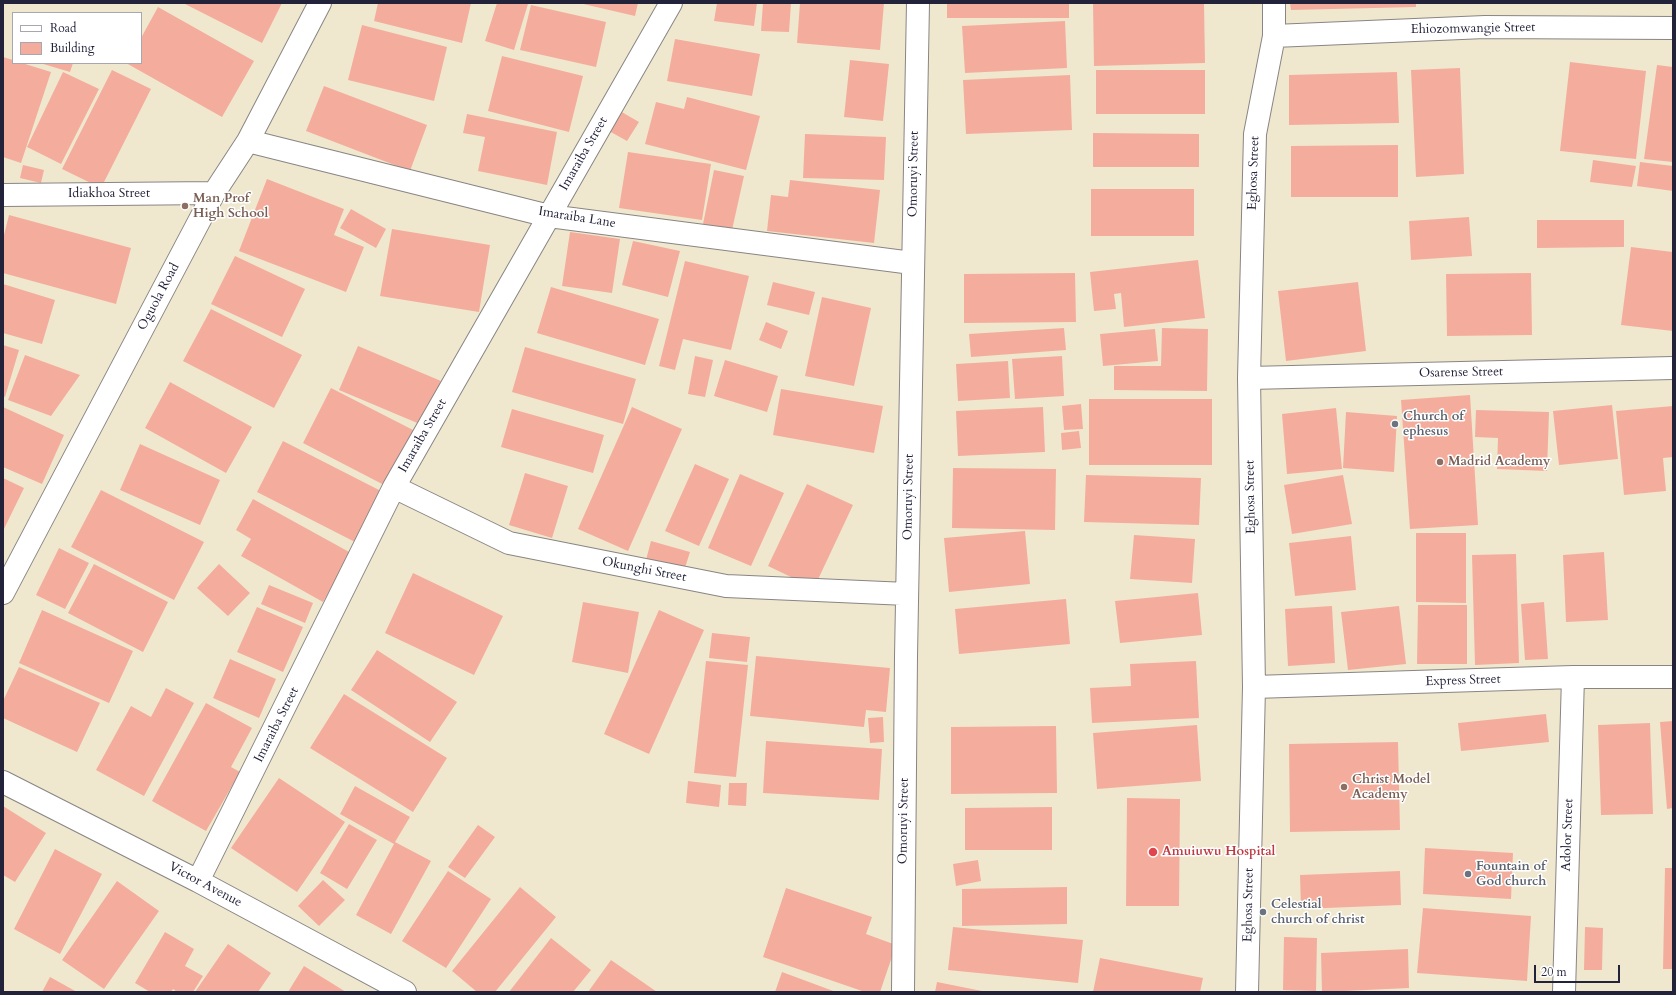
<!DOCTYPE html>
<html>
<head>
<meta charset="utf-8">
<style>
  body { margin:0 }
  #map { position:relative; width:1676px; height:995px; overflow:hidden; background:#efe8ce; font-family:Cardo,serif }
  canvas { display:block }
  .frame { position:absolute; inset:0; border:4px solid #22223b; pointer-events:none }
  .legend { position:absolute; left:12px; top:12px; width:130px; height:52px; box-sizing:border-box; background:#fff; border:1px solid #a7a7b1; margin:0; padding:5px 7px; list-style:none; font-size:12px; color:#22223b }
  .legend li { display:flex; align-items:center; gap:8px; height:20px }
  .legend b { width:20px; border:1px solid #a7a7b1 }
  .scale { position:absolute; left:1534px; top:965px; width:86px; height:18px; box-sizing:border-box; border:2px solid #22223b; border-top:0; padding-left:5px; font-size:12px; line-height:14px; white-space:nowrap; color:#22223b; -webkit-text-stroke:3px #fff; paint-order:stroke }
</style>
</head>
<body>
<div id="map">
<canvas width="1676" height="995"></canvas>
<div class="frame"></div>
<ul class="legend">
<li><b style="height:5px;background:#fff"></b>Road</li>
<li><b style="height:11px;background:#f4ad9c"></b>Building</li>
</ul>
<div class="scale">20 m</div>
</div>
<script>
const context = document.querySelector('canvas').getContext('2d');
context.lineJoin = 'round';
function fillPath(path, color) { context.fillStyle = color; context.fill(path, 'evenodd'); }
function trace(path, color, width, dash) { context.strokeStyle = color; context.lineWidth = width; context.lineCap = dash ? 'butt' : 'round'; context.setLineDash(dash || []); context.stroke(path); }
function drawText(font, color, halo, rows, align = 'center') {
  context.font = font + ' Cardo,serif'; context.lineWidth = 3; context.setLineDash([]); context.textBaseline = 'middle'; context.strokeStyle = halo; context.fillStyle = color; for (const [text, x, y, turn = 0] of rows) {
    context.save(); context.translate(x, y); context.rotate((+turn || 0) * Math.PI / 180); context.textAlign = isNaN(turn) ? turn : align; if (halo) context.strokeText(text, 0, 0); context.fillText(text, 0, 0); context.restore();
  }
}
fillPath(new Path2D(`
  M183,3H282L262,43Z
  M378,3H471L462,43L374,21Z
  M497,3H524L528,4L514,50L485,41Z
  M579,3H638L635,16Z
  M717,3H757L754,26L714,21Z
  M763,3H791L789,32L761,31Z
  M800,3H884L880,50L797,43Z
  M947,3H1069V18H947Z
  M1093,3H1204L1205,63L1094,66Z
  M1290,3H1416V7L1291,10Z
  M531,5L606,22L596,67L520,50Z
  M158,7L254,61L222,117L126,63H141V38Z
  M1065,21L1067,68L965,73L962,26Z
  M362,25L447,47L434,101L348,80Z
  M675,39L760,54L752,96L667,81Z
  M502,56L583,76L569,132L488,111Z
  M3,57L13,60V63H22L51,72L21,163L3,157Z
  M850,60L889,64L883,121L844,117Z
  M1570,62L1646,71L1636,159L1560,151Z
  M40,63H73L70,72Z
  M1657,65L1673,67V162L1644,159Z
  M1460,68L1464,174L1416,177L1411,70Z
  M112,70L151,89L101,188L62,169Z
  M1096,70H1205V114H1096Z
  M63,72L99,89L61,164L27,147Z
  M1397,72L1399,123L1289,125V75Z
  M1070,75L1072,130L966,134L963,80Z
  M324,86L427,125L410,171L306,131Z
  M687,97L760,116L746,170L645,144L656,102L684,109Z
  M620,111L639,122L627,141L609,131Z
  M467,114L557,132L547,185L478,171L485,137L463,133Z
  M1093,133L1199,134V167H1093Z
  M805,134L886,137L884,180L803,178Z
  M1398,145V197H1291V146Z
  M628,152L711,164L702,220L619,208Z
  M1593,160L1636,166L1632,187L1590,182Z
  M1640,162L1673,166V191L1637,186Z
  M23,165L44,170L41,183L20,178Z
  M714,170L744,176L732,230L703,224Z
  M267,179L344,209L334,235L364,247L346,292L239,251Z
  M790,180L880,190L874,243L767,231L771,195L788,197Z
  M1091,189H1194V236H1091Z
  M351,209L386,229L376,248L340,228Z
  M9,215L131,248L116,304L3,273V239Z
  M1469,217L1472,256L1411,260L1409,221Z
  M1537,220H1624V247L1537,248Z
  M392,229L490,245L479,312L380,296Z
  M570,232L620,239L612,293L562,286Z
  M633,241L680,251L668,297L622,285Z
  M1631,247L1673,252V331L1621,325Z
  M235,256L305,289L282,337L211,304Z
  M1198,260L1205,318L1124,327L1121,293L1114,294L1116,309L1094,311L1090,272Z
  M685,261L749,276L731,350L683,339L675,370L659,366Z
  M1075,273L1076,322L964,323V274Z
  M1531,273L1532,335L1447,336L1446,274Z
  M773,282L815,292L809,315L767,305Z
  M1358,282L1366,351L1286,361L1278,291Z
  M3,284L55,300L42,344L3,333Z
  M551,287L659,319L645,365L537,333Z
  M822,297L871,308L854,386L805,376Z
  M211,309L302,355L274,408L183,361Z
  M766,322L788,331L781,349L759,340Z
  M1064,328L1066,350L971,357L969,334Z
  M1162,328L1208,329L1207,391L1114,390V366H1161Z
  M1155,329L1158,361L1103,366L1100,334Z
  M3,345L19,350L5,397L3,396Z
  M358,346L441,381L422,425L339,390Z
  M525,347L636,379L623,424L512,392Z
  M25,355L80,375L51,416L8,400Z
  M695,356L713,360L705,397L688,394Z
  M1062,356L1064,396L1015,399L1012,359Z
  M725,360L778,376L767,412L714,396Z
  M1008,361L1010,398L958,401L956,364Z
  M170,382L252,427L226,473L145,428Z
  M331,388L415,431L386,486L303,443Z
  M781,389L883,406L874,453L773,435Z
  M1470,395L1478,525L1410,529L1401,400Z
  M1089,399H1212V465H1089Z
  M1081,404L1083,429L1064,430L1062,406Z
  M1612,405L1618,459L1559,465L1553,411Z
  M1673,406V457L1663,458L1666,491L1624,495L1616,411Z
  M3,407L64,435L42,484L3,467Z
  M632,407L682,429L628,551L578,529Z
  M1043,407L1045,452L958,456L956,411Z
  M1336,408L1342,469L1287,474L1282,414Z
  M512,409L604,435L593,473L501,447Z
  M1476,410L1549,412L1547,471L1497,469L1498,438L1475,437Z
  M1346,412L1397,416L1394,472L1343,468Z
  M1079,431L1081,448L1062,450L1061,433Z
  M283,441L381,491L355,542L257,492Z
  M140,444L220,480L200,525L120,490Z
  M695,464L729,479L699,546L665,531Z
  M953,468L1056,469L1055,530L952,528Z
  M525,473L568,486L552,538L509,525Z
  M740,474L784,493L751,566L708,548Z
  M1086,475L1201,478L1199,525L1084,522Z
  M1343,475L1352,524L1292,534L1284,485Z
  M3,478L24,488L3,531Z
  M807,484L853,505L814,588L768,566Z
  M101,490L204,542L174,600L71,547Z
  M253,499L351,553L323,602L241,556L251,539L236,530Z
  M1025,531L1030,584L949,592L944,538Z
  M1416,533H1466V603L1416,602Z
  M1134,535L1195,539L1192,583L1130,579Z
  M1351,536L1356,590L1295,596L1289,543Z
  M651,541L690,552L684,571L646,560Z
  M59,548L89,563L65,609L36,595Z
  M1604,552L1608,620L1566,622L1563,555Z
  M1516,554L1519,663L1475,665L1472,555Z
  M94,564L168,602L143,652L68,613Z
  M219,564L250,593L228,616L197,588Z
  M413,573L503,616L474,675L385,633Z
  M269,585L313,603L305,623L261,604Z
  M1198,593L1202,635L1120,643L1115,601Z
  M1066,599L1070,644L959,654L955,609Z
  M583,602L639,612L628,673L572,662Z
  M1544,602L1548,659L1525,660L1521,604Z
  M1418,605H1467V664H1417Z
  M1332,606L1335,663L1288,666L1285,609Z
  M1399,606L1406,664L1348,670L1341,612Z
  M257,607L303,627L283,672L237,652Z
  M42,610L133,651L109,703L19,663Z
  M659,610L704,630L649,754L604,734Z
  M712,633L750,637L747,662L709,658Z
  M377,650L457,702L430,742L351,690Z
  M756,656L890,668L886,712L866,710L864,727L750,716Z
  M230,659L276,679L259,718L213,698Z
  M706,661L748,665L736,777L694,773Z
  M1196,661L1199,718L1092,723L1090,688L1131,686L1130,664Z
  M19,667L100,703L77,752L3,718V701Z
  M166,688L194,703L144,796L96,770L131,706L151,717Z
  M344,694L447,758L413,812L310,748Z
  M206,703L252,728L231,767L240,772L206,831L152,801Z
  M1546,714L1549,742L1461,751L1458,723Z
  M883,717L884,742L870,743L868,718Z
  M1673,721V808L1667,809L1660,722Z
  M1650,723L1653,814L1601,815L1598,725Z
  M1197,725L1201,781L1097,789L1093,733Z
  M1056,726L1057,793L951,794V727Z
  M766,741L882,749L879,800L763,793Z
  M1398,742L1400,830L1290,832L1289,744Z
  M279,778L345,822L297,892L231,848Z
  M688,781L721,785L719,807L686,803Z
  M729,783H747L746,806L728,805Z
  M355,786L410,817L395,842L431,861L391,934L356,915L394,844L340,814Z
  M1127,798L1180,799L1179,906H1126Z
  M3,806L46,833L15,882L3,875Z
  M1052,807V850H965V808Z
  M349,824L377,840L347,889L320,873Z
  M478,825L495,837L465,878L448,867Z
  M1425,848L1513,853L1511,899L1423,894Z
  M55,849L102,874L60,954L14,929Z
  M978,860L981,881L956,886L953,864Z
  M1665,868H1673V969H1663Z
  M448,871L491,899L446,968L402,941Z
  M1400,871L1401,905L1301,909L1300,875Z
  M323,880L345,900L319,926L298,906Z
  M117,881L159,911L104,989L62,960Z
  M520,887L556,917L495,992H477L452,971Z
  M1067,887V924L962,926V889Z
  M786,888L872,917L866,934L896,945L880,992H865L763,957Z
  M1423,908L1531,916L1527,981L1417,973Z
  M953,927L1083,940L1078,983L948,970Z
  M1585,927L1603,928L1602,970H1584Z
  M165,932L194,949L185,966L203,976L193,992H177L173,989L171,992H150L135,983Z
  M1284,937L1317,938L1316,991L1283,990Z
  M551,938L591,970L573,992H509Z
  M228,944L271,973L258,992H195Z
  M1408,949L1409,988L1322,992L1321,953Z
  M1100,958L1203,978L1200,992H1093Z
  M611,960L657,992H588Z
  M304,966L346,992H288Z
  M782,972L836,992H775Z
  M50,977L77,992H42Z
  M937,982L982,991V992H935Z`), '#f4ad9c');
const minor = new Path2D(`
  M1274,36L1485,27L1673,28
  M248,141L549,216L912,263
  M3,195L214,193
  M1249,378L1673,368
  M394,487L509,543L726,586L907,594
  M3,593L214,193L248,141L320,3
  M1254,687L1573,677H1673
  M3,782L198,881L405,992
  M198,881L394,487L671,3
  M903,992L906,656L918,3
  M1247,992L1254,687L1249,378L1255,134L1274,36V3
  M1564,992L1573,677`);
trace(minor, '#888584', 24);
trace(minor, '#fff', 22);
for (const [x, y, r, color] of [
  [185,206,4,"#8d6e63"],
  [1395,424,4,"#6b7280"],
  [1440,462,4,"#8d6e63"],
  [1344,787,4,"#8d6e63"],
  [1153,852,5,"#e0444e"],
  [1468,874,4,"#6b7280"],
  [1263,912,4,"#6b7280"]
]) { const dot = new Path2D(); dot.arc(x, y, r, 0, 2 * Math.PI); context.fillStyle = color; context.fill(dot); trace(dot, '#fff', 1.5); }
drawText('13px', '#22223b', '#fff', [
  ["Ehiozomwangie Street",1473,29,-1],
  ["Imaraiba Street",584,154,-60],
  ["Eghosa Street",1254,173,-88],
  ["Omoruyi Street",914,174,-89],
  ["Idiakhoa Street",109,194],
  ["Imaraiba Lane",577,218,9],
  ["Oguola Road",159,297,-62],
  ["Osarense Street",1461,373,-1],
  ["Imaraiba Street",423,436,-60],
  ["Omoruyi Street",909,497,-89],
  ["Eghosa Street",1251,497,-91],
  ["Okunghi Street",644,570,11],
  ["Express Street",1463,681,-2],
  ["Imaraiba Street",277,725,-63],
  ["Omoruyi Street",904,821,-89],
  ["Adolor Street",1568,835,-88],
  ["Victor Avenue",205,885,28],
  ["Eghosa Street",1249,905,-89]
]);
drawText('bold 13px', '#785e54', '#fff', [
  ["Man Prof",193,199],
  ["High School",193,214],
  ["Madrid Academy",1448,462],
  ["Christ Model",1352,780],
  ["Academy",1352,795]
], 'left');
drawText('bold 13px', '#5b616d', '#fff', [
  ["Church of",1403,417],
  ["ephesus",1403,432],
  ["Fountain of",1476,867],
  ["God church",1476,882],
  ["Celestial",1271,905],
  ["church of christ",1271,920]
], 'left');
drawText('bold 13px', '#be3a42', '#fff', [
  ["Amuiuwu Hospital",1162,852]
], 'left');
</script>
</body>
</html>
